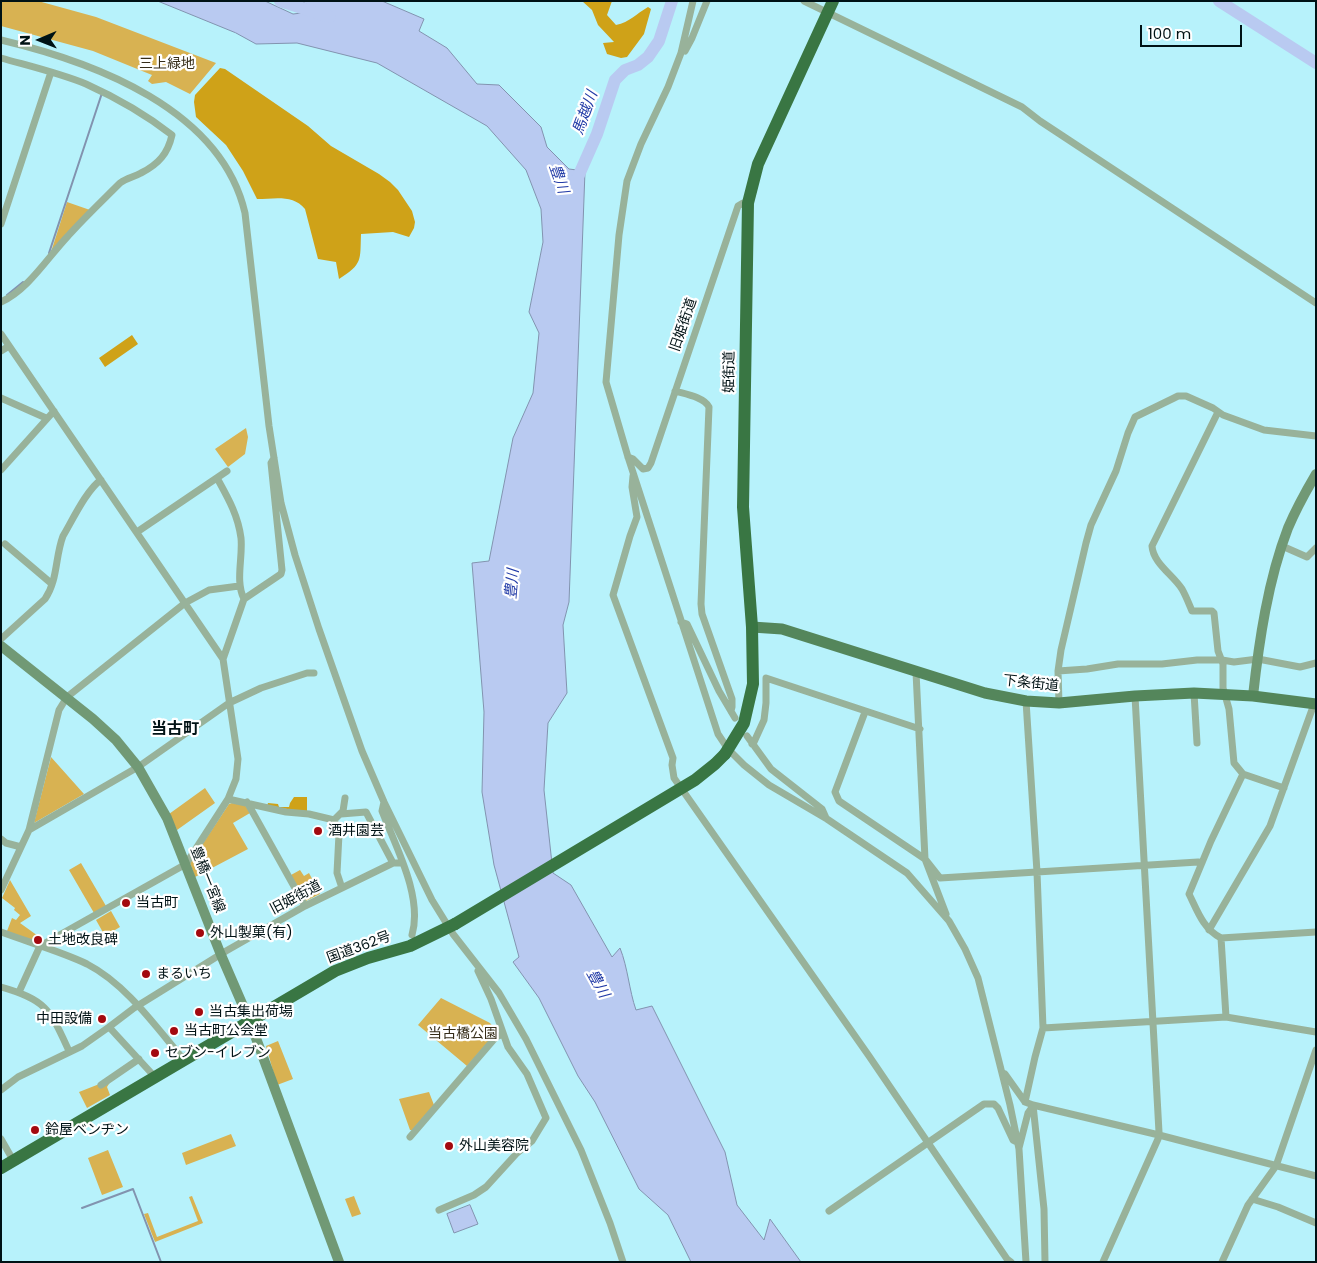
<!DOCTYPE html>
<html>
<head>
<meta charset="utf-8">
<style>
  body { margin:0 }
  #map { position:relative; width:1317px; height:1263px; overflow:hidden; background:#b7f2fb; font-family:Poppins,sans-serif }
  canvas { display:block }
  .frame { position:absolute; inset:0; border:2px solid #001215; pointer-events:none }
  .north { position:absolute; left:15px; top:15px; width:50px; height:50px; -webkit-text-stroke:4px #fff; paint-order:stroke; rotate:269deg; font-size:14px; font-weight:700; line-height:20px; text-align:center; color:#001215 }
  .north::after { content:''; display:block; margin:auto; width:18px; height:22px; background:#001215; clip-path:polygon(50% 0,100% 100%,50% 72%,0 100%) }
  .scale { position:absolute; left:1140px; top:25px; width:102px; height:22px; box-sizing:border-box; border:2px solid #001215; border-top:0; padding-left:6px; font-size:15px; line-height:18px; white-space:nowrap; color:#001215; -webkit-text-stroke:4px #fff; paint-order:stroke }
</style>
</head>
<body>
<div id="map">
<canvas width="1317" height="1263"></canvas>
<div class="frame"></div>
<div class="north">N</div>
<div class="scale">100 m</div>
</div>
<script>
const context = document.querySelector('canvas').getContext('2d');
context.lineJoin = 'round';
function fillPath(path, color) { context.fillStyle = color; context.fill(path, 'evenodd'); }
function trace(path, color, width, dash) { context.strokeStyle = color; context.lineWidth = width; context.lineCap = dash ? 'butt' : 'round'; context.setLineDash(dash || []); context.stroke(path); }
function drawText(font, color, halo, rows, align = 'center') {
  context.font = font + ' Poppins,"Noto Sans JP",sans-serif'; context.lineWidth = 4.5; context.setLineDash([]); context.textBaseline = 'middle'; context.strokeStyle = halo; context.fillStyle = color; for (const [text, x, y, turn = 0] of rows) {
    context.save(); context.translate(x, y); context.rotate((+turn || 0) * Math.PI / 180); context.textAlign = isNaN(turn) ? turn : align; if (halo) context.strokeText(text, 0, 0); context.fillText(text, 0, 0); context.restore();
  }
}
fillPath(new Path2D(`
  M1,1H38L96,17L216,63L190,94L166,82L152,84L148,81L152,75L93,51L1,26Z
  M67,202L90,210L50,255Z
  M246,428L248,437L245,454L228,467L215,449Z
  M51,757L84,794L34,823Z
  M205,788L215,803L177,830L169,814Z
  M232,803L245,805L250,813L233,823L248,849L195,877L190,863L229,804Z
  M81,863L106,906L94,913L69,870Z
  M300,870L304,876L309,873L320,894L306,901L291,875Z
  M10,880L31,916L20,923L45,941L40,944L7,931L12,918L16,920L20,915L14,910L15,908L2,898Z
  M111,911L120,927L105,936L96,920Z
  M441,998L490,1023L495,1029L494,1035L467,1066L418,1025Z
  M278,1041L293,1079L277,1085L266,1046Z
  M112,1079L107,1087L110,1095L87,1108L79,1092Z
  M429,1092L434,1105L412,1130H410L399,1099Z
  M231,1134L236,1146L186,1165L182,1153Z
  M108,1150L123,1187L102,1195L88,1158Z
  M192,1196L203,1223L155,1242L144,1214L148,1213L157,1237L198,1221L189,1197Z
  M354,1196L361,1214L352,1217L345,1199Z`), '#d8b252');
fillPath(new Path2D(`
  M582,1H612L607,15L616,25C630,22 636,14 648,7L651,9L644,34L627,57L621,58L607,54L603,43L614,42L598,25L592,10Z
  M220,68L225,69L308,126L331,146L379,174L390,182L398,190L412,211L415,222L414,228L409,237L393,232L361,234C360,260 363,264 339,279L336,262L318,259L305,209C293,194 274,199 257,199L243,171L226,145L196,117L194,102L195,95Z
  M132,335L138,344L105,367L99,358Z
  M294,797H307V812L267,806L268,803L278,804L279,807H289L290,803Z`), '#cfa218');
const water = new Path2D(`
  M158,1H265L293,14L318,11L301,1H382L424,19L419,31L447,48L477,84L499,85L541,127L547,147L569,169L585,171L569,602L563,625L567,693L548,723L544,790L553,873L571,885L612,957L620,948C628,968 629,990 636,1010L652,1006L725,1152L737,1205L764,1240L770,1219L801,1262H691L668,1215L639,1189L595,1102L578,1076L539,998L513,962L519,957L494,865L482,792L484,712L472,563L489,561L513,438L533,393L539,333L529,312L543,242L541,209L526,170L487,126L377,63L297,43L256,44L236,33Z
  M470,1205L478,1224L454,1233L447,1214Z`);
fillPath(water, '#b9caf1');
trace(water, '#8293af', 1);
trace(new Path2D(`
  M49,253L102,93
  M7,295L23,282
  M82,1208L133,1189L161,1262`), '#8293af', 2);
trace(new Path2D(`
  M280,1L330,17
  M1219,1L1316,63
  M574,186L597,134L615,80L625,70L638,65L648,57L659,41L672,1`), '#b9caf1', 12);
trace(new Path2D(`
  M693,1L681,53L668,87L641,144L627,181L619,235L606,382L628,457L718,734L728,749L744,765L769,785L827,819L907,873L949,921L965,949L978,978L1010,1105L1019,1149L1026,1262
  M804,1L1022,107L1040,121L1316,303
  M1,40C94,62 221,109 245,213L269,426L281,503L295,555L319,629L362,751L384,802L432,900L453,934L499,993L526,1039L581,1150L610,1223L623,1262
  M685,51L692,38L707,1
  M1,58C29,66 59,73 86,84C117,98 145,114 172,135C168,153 159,164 141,173C134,177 127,178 120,183C102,201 84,218 68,236C48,257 28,290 1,302
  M1,224L51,72
  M1,334L223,659
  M1,351L9,346
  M675,391C685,394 704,397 709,407L701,604L702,614L732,699V707L731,711
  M1,398L46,418
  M1218,412L1152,546C1153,563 1173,575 1182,589C1186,596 1189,604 1192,611H1212L1214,613L1218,651L1223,664V688L1229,709L1234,763L1243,774
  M628,457L633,459L643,469L648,468L651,463L738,206L743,203H748
  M1,470L54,411
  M633,476L632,487L637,517L630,536L613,595L673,758L672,765L674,778L869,1056L1007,1259L1011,1262
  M217,478C228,498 238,515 241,538C243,558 235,581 244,599
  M137,532L227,471
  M5,544L52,584
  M1282,546L1307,557L1316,548
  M681,622L687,624L719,691L735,718
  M1,639L45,599C58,580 55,557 63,536C72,521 87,489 101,480
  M1058,671L1087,669L1118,664H1162L1197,660H1222L1234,662L1258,659L1300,667L1316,663
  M916,672L925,859L946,914
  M1194,693L1197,743
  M1059,703L1058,671L1061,650L1086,543L1091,525L1116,471L1128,433L1135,417L1172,399L1178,396H1186L1213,408L1223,415L1264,430L1316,436
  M865,712L835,792L839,801L925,859L940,878L1198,862L1202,863
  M747,736L771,769L822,809L826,818
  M752,744L754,742L764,720L766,703V678L920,729
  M1284,788L1243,774L1211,841L1189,894C1197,910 1203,929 1221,938L1316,932
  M228,799L286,812L309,814L334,820
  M247,802L305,906
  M384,802L382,811C396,847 423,897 412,935
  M341,814L366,812L393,863
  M29,830L138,767L229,703L261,688L307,673H314
  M1,839L6,843L21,847
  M342,888L337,873L339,834L334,820L343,811L345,798
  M1,890L29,830L59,710L67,697L185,603L209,590L239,586
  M1209,930L1270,826L1314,704
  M1,932C28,942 62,952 87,964C126,984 156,1027 184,1060
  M1221,938L1226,1017
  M1,987C47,1000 50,1010 69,1051
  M19,992L40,946L186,864L228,799L236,779L238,759L223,659L244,599L281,574L282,570L271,463L274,458
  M109,1027L154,1076
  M1043,1028L1226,1017L1316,1032
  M1005,1074L1025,1102L1033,1105L1159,1135L1316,1176
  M101,1085L139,1059
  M1,1090L18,1077L82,1046L109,1027L134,1008L226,951L305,906L393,863H402
  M1025,1102L1035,1057L1043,1028L1037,872L1026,701
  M1033,1105L1044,1209L1045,1262
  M410,1137L496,1037L503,1034
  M1,1139L13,1160
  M1019,1148L1028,1113L1033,1106
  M1252,1199L1278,1207L1316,1223
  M439,1210L474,1195L486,1187L517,1153L532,1141L546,1118L527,1074L508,1047L491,999L478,971
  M829,1211L984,1104H994L998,1108L1013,1140L1017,1142
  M1103,1262L1158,1139L1159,1132L1135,696
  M1222,1262L1248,1205L1276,1166L1316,1050`), '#98b29a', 7);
trace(new Path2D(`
  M1,646L93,719L116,740L138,767L167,818L221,955L250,1022L339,1262
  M1253,696C1259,641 1268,580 1288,528C1296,509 1306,491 1316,474`), '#719975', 10);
trace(new Path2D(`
  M752,627L782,629L985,693L1026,701L1059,703L1135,696L1194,693L1253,696L1316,704`), '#54865b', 11);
trace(new Path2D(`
  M725,754L744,723L753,684L752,627L743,507L748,203L758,164L833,1
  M1,1168L335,971L368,958L410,946L455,924`), '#397643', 12);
trace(new Path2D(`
  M455,924L695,780L715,764L725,754`), '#397643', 12);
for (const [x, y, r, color] of [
  [318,831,5,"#a3090f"],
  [126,903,5,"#a3090f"],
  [200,933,5,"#a3090f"],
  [38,940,5,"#a3090f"],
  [146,974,5,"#a3090f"],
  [199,1012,5,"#a3090f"],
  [102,1019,5,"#a3090f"],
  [174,1031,5,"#a3090f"],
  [155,1053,5,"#a3090f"],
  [35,1130,5,"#a3090f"],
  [449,1146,5,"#a3090f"]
]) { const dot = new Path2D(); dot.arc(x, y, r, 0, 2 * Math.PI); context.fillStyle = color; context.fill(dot); trace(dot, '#fff', 2); }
drawText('14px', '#362d19', '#fff', [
  ["三上緑地",167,64],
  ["当古橋公園",463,1034]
]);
drawText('14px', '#001215', '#fff', [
  ["旧姫街道",684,325,-71],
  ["姫街道",730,372,-89],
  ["下条街道",1031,684,6],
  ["豊橋一宮線",207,880,68],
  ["旧姫街道",296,898,-28],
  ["国道362号",359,948,-20]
]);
drawText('14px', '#001215', '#fff', [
  ["酒井園芸",328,831],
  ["当古町",136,903],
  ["外山製菓(有)",210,933],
  ["土地改良碑",48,940],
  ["まるいち",156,974],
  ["当古集出荷場",209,1012],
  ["中田設備",92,1019,"right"],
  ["当古町公会堂",184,1031],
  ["セブン-イレブン",165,1053],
  ["鈴屋ベンヂン",45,1130],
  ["外山美容院",459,1146]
], 'left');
drawText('italic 15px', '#223ba7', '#fff', [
  ["馬越川",586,113,-70],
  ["豊川",558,179,71],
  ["豊川",513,584,-85],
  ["豊川",597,984,61]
]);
drawText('bold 16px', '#001215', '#fff', [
  ["当古町",175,730]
]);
</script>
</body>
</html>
